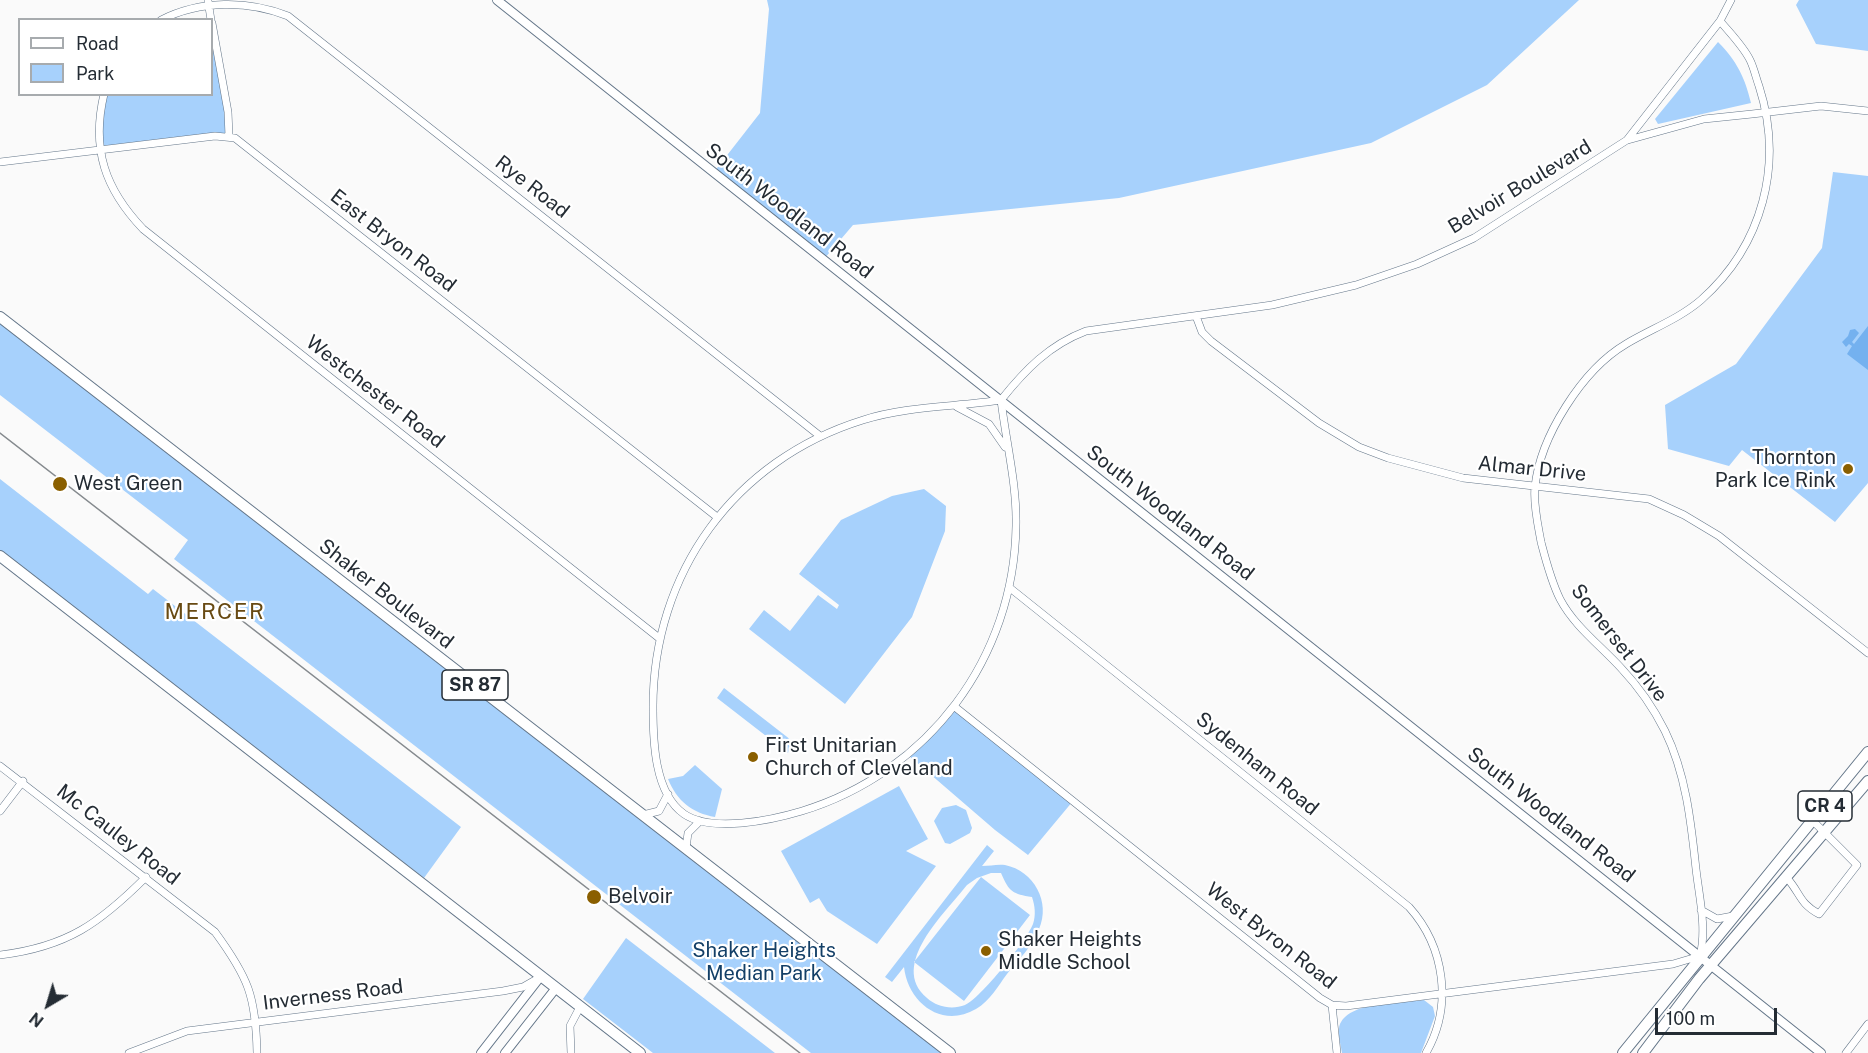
<!DOCTYPE html>
<html>
<head>
<meta charset="utf-8">
<style>
  body { margin:0 }
  #map { position:relative; width:1868px; height:1053px; overflow:hidden; background:#fafafa; font-family:"Public Sans",sans-serif }
  canvas { display:block }
  .legend { position:absolute; left:18px; top:18px; width:195px; height:78px; box-sizing:border-box; background:#fff; border:2px solid #a7abae; margin:0; padding:8px 10px; list-style:none; font-size:18px; color:#242c34 }
  .legend li { display:flex; align-items:center; gap:12px; height:30px }
  .legend b { width:30px; border:2px solid #a7abae }
  .north { position:absolute; left:18px; top:975px; width:60px; height:60px; -webkit-text-stroke:4px #fff; paint-order:stroke; rotate:218deg; font-size:16px; font-weight:700; line-height:24px; text-align:center; color:#242c34 }
  .north::after { content:''; display:block; margin:auto; width:21px; height:27px; background:#242c34; clip-path:polygon(50% 0,100% 100%,50% 72%,0 100%) }
  .scale { position:absolute; left:1655px; top:1008px; width:122px; height:27px; box-sizing:border-box; border:3px solid #242c34; border-top:0; padding-left:8px; font-size:18px; line-height:21px; white-space:nowrap; color:#242c34; -webkit-text-stroke:4px #fff; paint-order:stroke }
</style>
</head>
<body>
<div id="map">
<canvas width="1868" height="1053"></canvas>
<ul class="legend">
<li><b style="height:8px;background:#fff"></b>Road</li>
<li><b style="height:16px;background:#a7d1fc"></b>Park</li>
</ul>
<div class="north">N</div>
<div class="scale">100 m</div>
</div>
<script>
const context = document.querySelector('canvas').getContext('2d');
context.lineJoin = 'round';
function fillPath(path, color) { context.fillStyle = color; context.fill(path, 'evenodd'); }
function trace(path, color, width, dash) { context.strokeStyle = color; context.lineWidth = width; context.lineCap = dash ? 'butt' : 'round'; context.setLineDash(dash || []); context.stroke(path); }
function drawText(font, color, halo, rows, align = 'center') {
  context.font = font + ' "Public Sans",sans-serif'; context.lineWidth = 4.5; context.setLineDash([]); context.textBaseline = 'middle'; context.strokeStyle = halo; context.fillStyle = color; for (const [text, x, y, turn = 0] of rows) {
    context.save(); context.translate(x, y); context.rotate((+turn || 0) * Math.PI / 180); context.textAlign = isNaN(turn) ? turn : align; if (halo) context.strokeText(text, 0, 0); context.fillText(text, 0, 0); context.restore();
  }
}
fillPath(new Path2D(`
  M767,0H1579L1487,85L1371,143L1119,198L853,225L824,259L714,172L760,113L769,9Z
  M1799,0H1868V51L1816,44L1796,5Z
  M212,23L229,136L100,150L104,95L212,94Z
  M1718,42C1737,61 1745,78 1751,103L1658,124L1655,119Z
  M1833,172L1868,176V483L1835,522L1742,450L1729,466L1668,449L1665,405L1736,364L1822,248Z
  M0,317L950,1053H811L174,559L188,540L0,395Z
  M0,479L148,594L153,589L461,827L424,878L0,550Z
  M924,489L946,506L945,531L912,617L845,704L749,629L764,610L790,631L818,595L837,609L839,605L799,574L841,520L892,496Z
  M724,688L791,740L788,753L717,698Z
  M955,707L1073,801L1028,855L995,830L908,755Z
  M695,765L722,789L715,817C692,813 677,801 668,779L683,776Z
  M899,786L928,839L906,851L936,866L877,944L827,911L819,898L810,903L781,851Z
  M956,805L966,810L972,828L970,833L950,844L945,843L934,821L942,808Z
  M987,845L994,851L982,866C990,866 997,864 1005,865C1034,871 1051,902 1039,929C1033,946 1018,960 1007,974C998,986 990,1001 976,1009C942,1029 908,1003 904,967L892,982L885,977ZM991,873H1001C1009,892 1013,894 1032,897C1035,906 1036,915 1033,924C1027,940 980,999 965,1005C952,1010 937,1007 927,998C888,965 946,912 967,885L977,878Z
  M981,877L1030,915L964,1001L914,962Z
  M626,938L775,1053H653L583,999Z
  M1424,1000L1433,1007L1435,1016L1421,1053H1342C1341,1046 1338,1036 1339,1029C1342,1001 1402,1003 1424,1000Z`), '#a7d1fc');
fillPath(new Path2D(`
  M1868,326V370L1847,354L1852,346L1849,344L1846,347L1842,342L1848,336L1850,330L1855,329L1859,333L1852,342L1854,344Z`), '#74b1ef');
const minor = new Path2D(`
  M208,1L211,20
  M161,20C200,0 248,0 288,16L820,436
  M212,23L228,112L229,136
  M104,94C91,149 105,189 143,229L659,638
  M1628,140L1704,119L1752,114L1821,106L1868,111
  M0,162L215,136L235,138L717,517
  M1196,316L1202,332L1211,341L1319,423L1359,447L1388,458L1463,478L1649,499L1684,515L1719,536L1868,653
  M1001,400C1006,442 1017,484 1016,526C1014,658 929,772 802,811C772,820 712,833 684,814C654,793 653,740 653,707C653,573 734,460 863,420C907,406 955,407 1001,400Z
  M1001,400C1025,370 1049,345 1086,331L1272,305L1356,285L1417,264L1474,238L1627,140L1720,21L1731,0
  M957,407L989,424L1005,447
  M1010,588L1409,907C1445,947 1453,1006 1426,1053
  M955,707L1320,998L1332,1005L1346,1006L1673,964L1700,956C1707,928 1699,896 1696,869C1691,822 1686,774 1665,731C1654,709 1638,686 1621,668C1601,646 1574,626 1560,599C1551,581 1546,561 1541,542C1538,525 1533,504 1535,487C1540,437 1582,370 1626,344C1651,329 1679,319 1701,300C1763,245 1784,164 1759,86C1756,78 1754,68 1750,60C1743,46 1730,33 1720,21
  M0,766L215,932C248,977 256,996 257,1053
  M0,811L23,781
  M643,815L659,811L668,794
  M686,848L688,833L700,821
  M1787,878C1801,894 1799,903 1819,914L1857,865L1813,821
  M1701,910L1717,919L1733,916
  M0,955C67,947 100,923 146,877
  M1332,1005L1337,1053
  M129,1053L187,1031L503,991L523,987L537,979
  M571,1053L570,1026L580,1007
  M1846,1053L1868,1024`);
const tertiary = new Path2D(`
  M497,0L1821,1053
  M481,1053L541,976
  M505,1053L556,988`);
const primary = new Path2D(`
  M0,317L950,1053
  M0,556L640,1053
  M1623,1053L1868,752
  M1643,1053L1699,979L1868,781`);
trace(minor, '#647689', 8);
trace(tertiary, '#647689', 10);
trace(primary, '#647689', 12);
trace(minor, '#fff', 7);
trace(tertiary, '#fff', 8);
trace(primary, '#fff', 10);
trace(new Path2D(`
  M0,433L800,1053`), '#858a8e', 1.5);
for (const [x, y, r, color] of [
  [1848,469,6,"#8a5f00"],
  [60,484,8,"#8a5f00"],
  [753,757,6,"#8a5f00"],
  [594,897,8,"#8a5f00"],
  [986,951,6,"#8a5f00"]
]) { const dot = new Path2D(); dot.arc(x, y, r, 0, 2 * Math.PI); context.fillStyle = color; context.fill(dot); trace(dot, '#fff', 2); }
for (const [x, y, w] of [
  [475,685,66],
  [1825,806,54]
]) { const box = new Path2D(); box.roundRect(x - w / 2, y - 15, w, 30, 4.5); context.fillStyle = '#fff'; context.fill(box); trace(box, '#242c34', 1.5); }
drawText('bold 18px', '#242c34', null, [
  ["SR 87",475,685],
  ["CR 4",1825,806]
]);
drawText('20px', '#242c34', '#fff', [
  ["Rye Road",532,187,38],
  ["Belvoir Boulevard",1520,187,-31],
  ["South Woodland Road",789,211,38],
  ["East Bryon Road",393,241,38],
  ["Westchester Road",375,392,38],
  ["Almar Drive",1532,469,6],
  ["South Woodland Road",1170,513,38],
  ["Shaker Boulevard",386,594,38],
  ["Somerset Drive",1619,643,52],
  ["Sydenham Road",1257,764,39],
  ["South Woodland Road",1551,815,38],
  ["Mc Cauley Road",118,835,38],
  ["West Byron Road",1271,936,38],
  ["Inverness Road",333,995,-7]
]);
drawText('20px', '#242c34', '#fff', [
  ["Thornton",1836,458,"right"],
  ["Park Ice Rink",1836,481,"right"],
  ["West Green",74,484],
  ["First Unitarian",765,746],
  ["Church of Cleveland",765,769],
  ["Belvoir",608,897],
  ["Shaker Heights",998,940],
  ["Middle School",998,963]
], 'left');
drawText('20px', '#133f67', '#fff', [
  ["Shaker Heights",764,951],
  ["Median Park",764,974]
]);
context.letterSpacing = '1.5px';
drawText('22px', '#684a13', '#fff', [
  ["MERCER",215,612]
]);
context.letterSpacing = '0px';
</script>
</body>
</html>
